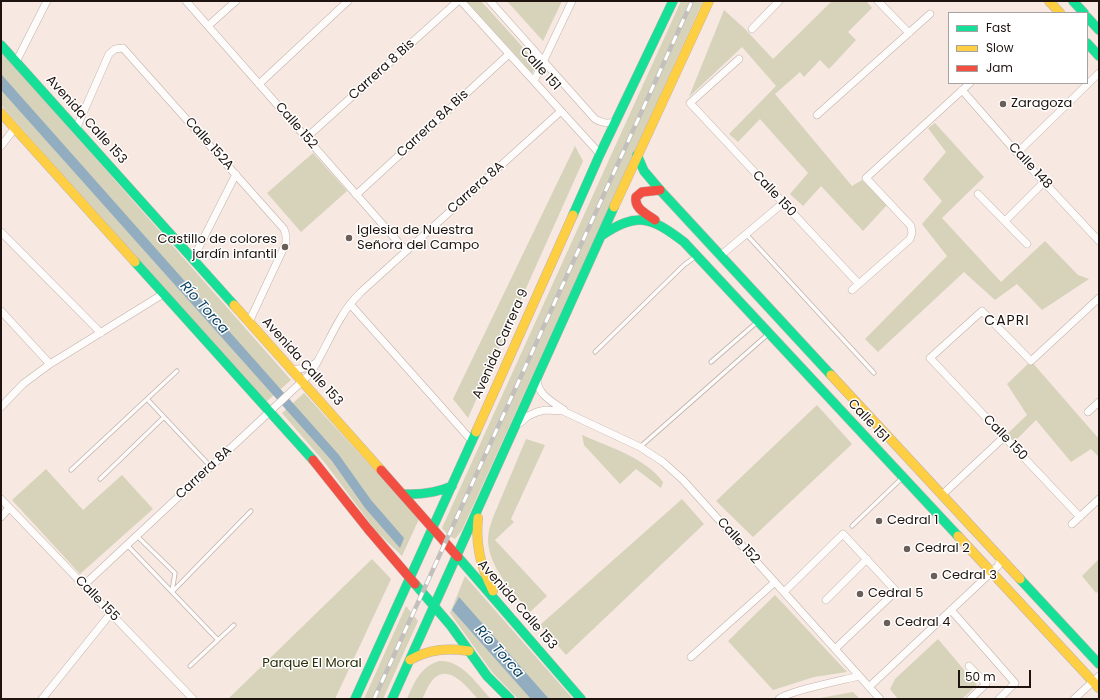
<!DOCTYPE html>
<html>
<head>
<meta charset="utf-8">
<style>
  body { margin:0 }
  #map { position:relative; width:1100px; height:700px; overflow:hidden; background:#f7e8e1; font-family:Poppins,sans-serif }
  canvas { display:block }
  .frame { position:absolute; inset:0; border:2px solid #1e130e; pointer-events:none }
  .legend { position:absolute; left:948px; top:12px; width:140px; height:72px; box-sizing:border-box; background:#fff; border:1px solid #a5a19f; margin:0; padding:5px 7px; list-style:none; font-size:12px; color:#1e130e }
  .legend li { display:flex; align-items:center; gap:8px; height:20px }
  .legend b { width:20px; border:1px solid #a5a19f }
  .scale { position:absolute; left:958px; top:670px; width:73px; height:18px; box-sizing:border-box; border:2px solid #1e130e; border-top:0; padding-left:5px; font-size:12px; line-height:14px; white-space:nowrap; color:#1e130e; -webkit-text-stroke:3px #fff; paint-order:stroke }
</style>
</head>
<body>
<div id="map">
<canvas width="1100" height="700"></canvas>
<div class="frame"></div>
<ul class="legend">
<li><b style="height:5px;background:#16e098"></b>Fast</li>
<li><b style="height:5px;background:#ffcf43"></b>Slow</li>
<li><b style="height:5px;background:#f24e42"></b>Jam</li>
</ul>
<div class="scale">50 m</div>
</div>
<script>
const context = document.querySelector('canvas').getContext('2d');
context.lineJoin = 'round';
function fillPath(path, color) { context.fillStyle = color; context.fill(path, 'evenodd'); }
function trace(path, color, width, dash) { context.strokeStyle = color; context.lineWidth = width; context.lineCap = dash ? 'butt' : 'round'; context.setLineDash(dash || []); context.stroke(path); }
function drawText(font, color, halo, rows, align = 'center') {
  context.font = font + ' Poppins,sans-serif'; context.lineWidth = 3; context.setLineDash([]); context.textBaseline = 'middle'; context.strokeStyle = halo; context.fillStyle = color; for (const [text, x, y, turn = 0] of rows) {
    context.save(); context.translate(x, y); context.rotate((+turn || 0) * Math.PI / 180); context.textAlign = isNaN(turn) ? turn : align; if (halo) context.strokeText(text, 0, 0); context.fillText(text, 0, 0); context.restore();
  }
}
fillPath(new Path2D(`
  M466,1H481L538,64L532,73Z
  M507,1H562L543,41Z
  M681,1H703L462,530L455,539L448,535L442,528Z
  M832,1H866L872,8L848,32L856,40L829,69L820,60L804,77L800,72L775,94L852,186L862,180L887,205L863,231L821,186L803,206L790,194L808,173L760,119L738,142L729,134L776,86L742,47L689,97L724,10L745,29L773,59Z
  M1,51L291,380L266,402L1,105Z
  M935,123L984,177L942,218L1001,282L1045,241L1078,275L1089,279L1042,310L1017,284L995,300L964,272L878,352L865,339L947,256L922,224L942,201L923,179L946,152L928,128Z
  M575,146L583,161L468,418L453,399Z
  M313,153L347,191L301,232L267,193Z
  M1031,361L1099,439V457L1091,449L1071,462L1036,420L1011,445L1004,437L1027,415L1007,384Z
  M304,393L419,519L402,556L376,531L325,463L282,413Z
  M817,405L852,444L753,537L716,501Z
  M582,435C609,447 646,458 663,482L661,488L636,469L620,484L584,445Z
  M526,439L545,445L511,519L514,522L495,540L547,596L530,612C513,592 488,567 488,539C488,531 491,523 494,515Z
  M46,469L83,510L122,475L153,509L80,574L12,500Z
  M682,499L704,524L566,655L540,625Z
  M372,559L391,579L335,699H228Z
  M1099,559V591L1096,593L1082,576Z
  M465,576L573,699H518L492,672L450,613Z
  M775,595L847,672L814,677L773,690L728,641Z
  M406,606L418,621L383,699H364Z
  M938,639L977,685L962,699H898L890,689L895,679Z
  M439,661C461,659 477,684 491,699H478C467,687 447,660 431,682C427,687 425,694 422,699H407C414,683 420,667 439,661Z
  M853,692L860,699H815Z`), '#d6d3ba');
fillPath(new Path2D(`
  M1,74L339,455L371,500L404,538L400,548L365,508L332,461L1,90Z
  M459,597L549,699H531L452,610Z`), '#92acc0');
const lane = new Path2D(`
  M746,234L874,373
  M595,352L684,265L695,257
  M711,362L756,323
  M147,399L211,467
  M640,447L767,335
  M71,470L177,371
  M100,479L164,417
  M852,526L902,478
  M137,536L175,573L172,591
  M127,545L218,640
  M172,592L251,511
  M190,666L234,625`);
const street = new Path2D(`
  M186,1L406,251
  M461,1L600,154
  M490,1L595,119C602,123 607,124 615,122
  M878,1L909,33
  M208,26L236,1
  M752,29L779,1
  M739,59L690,103L859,284
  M16,62L47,1
  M534,81L572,1
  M259,84L348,1
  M962,90L1017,153L1099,241
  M817,115L930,14
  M76,129L109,54L115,49L123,48L284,229L286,236V243L249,322
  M306,138L458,1
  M1,146L15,128
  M1017,153L1099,73
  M978,194L1027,244
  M356,195L509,54
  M1005,221L1044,182
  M1,232L101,333
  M720,256L783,203
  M193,259L236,174
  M852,290L910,239L912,233L911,226L866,178L970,83
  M350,304L472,441
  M1,311L50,364
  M291,369C301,370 308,368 316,363
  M537,380C538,395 553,402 564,410
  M1,407L23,384L50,364L163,294
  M1088,412L1099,402
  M520,423L528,416L537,412L545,410L563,411L640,447L663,462L683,480L880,699
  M942,495L1004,437
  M1,499L193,699
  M1,517L9,508
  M1080,517L930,358L982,311L1031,361L1099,298
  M1072,524L1099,499
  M84,585L310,374C322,356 330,335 342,316C347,307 354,299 361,292L561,111
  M784,592L843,534L896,591L835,649
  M826,600L867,559
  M951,610L1015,683L999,699
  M691,657L775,582
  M969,666L986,684L970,699
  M869,687L998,566L1001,559
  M42,699L111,613
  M779,699C788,691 844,680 859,676
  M1074,699L1099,676`);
const fast = new Path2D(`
  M1073,1L1084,13
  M1087,17L1099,30
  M1087,43L1099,56
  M1,45L234,305
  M637,155L644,171L660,190L831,375
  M573,215L600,154L673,1
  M601,236C637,211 651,217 684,242L958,536
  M135,262L313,460
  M403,494C421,495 436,493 452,486
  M458,557L581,699
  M1020,579L1099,664
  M415,584L451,626L487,676L510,699
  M355,699L476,432
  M392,699L614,207`);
const slow = new Path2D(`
  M1049,1L1060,13
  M1,113L135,262
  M614,207L709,1
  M234,305L381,470
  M831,375L1020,579
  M476,432L573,215
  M478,518C475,545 481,567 493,591
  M958,536L1099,688
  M410,660C429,649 447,648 469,651`);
const jam = new Path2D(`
  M655,220C647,214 634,209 636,197L642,192L660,190
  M313,460L368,529L415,584
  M381,470L458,557`);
trace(lane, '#bfb2ad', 5);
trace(street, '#bfb2ad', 8);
trace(fast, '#bfb2ad', 10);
trace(slow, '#bfb2ad', 10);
trace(jam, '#bfb2ad', 10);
trace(lane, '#fefcfa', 3.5);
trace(street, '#fefcfa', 7);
trace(fast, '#16e098', 9);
trace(slow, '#ffcf43', 9);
trace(jam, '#f24e42', 9);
const rail = new Path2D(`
  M374,699L692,1`);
trace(rail, '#c3bfbd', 4.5);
trace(rail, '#fff', 3, [9]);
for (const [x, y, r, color] of [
  [1003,104,4,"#6a5e58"],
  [349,238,4,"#6a5e58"],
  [285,247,4,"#6a5e58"],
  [879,521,4,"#6a5e58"],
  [907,549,4,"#6a5e58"],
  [934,576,4,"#6a5e58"],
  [860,594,4,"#6a5e58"],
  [887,623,4,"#6a5e58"]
]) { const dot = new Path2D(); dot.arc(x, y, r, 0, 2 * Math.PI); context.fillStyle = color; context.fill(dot); trace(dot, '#fff', 1.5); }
drawText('13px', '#1e130e', '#fff', [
  ["Calle 151",540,69,48],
  ["Carrera 8 Bis",382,70,-42],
  ["Avenida Calle 153",86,120,48],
  ["Carrera 8A Bis",433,124,-43],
  ["Calle 152",296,126,49],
  ["Calle 152A",209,144,48],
  ["Calle 148",1030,166,47],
  ["Carrera 8A",476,188,-42],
  ["Calle 150",774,194,47],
  ["Avenida Carrera 9",501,344,-66],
  ["Avenida Calle 153",302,362,48],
  ["Calle 151",868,421,47],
  ["Calle 150",1005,438,46],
  ["Carrera 8A",204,473,-43],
  ["Calle 152",738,541,48],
  ["Calle 155",97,599,46],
  ["Avenida Calle 153",517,605,49]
]);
drawText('13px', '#1e130e', '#fff', [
  ["Zaragoza",1011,104],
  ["Iglesia de Nuestra",357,231],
  ["Señora del Campo",357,246],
  ["Castillo de colores",277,240,"right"],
  ["jardín infantil",277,255,"right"],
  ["Cedral 1",887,521],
  ["Cedral 2",915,549],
  ["Cedral 3",942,576],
  ["Cedral 5",868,594],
  ["Cedral 4",895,623]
], 'left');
drawText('13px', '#292d05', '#fff', [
  ["Parque El Moral",312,664]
]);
drawText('italic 14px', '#094162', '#fff', [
  ["Río Torca",204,308,48],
  ["Río Torca",499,652,48]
]);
context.letterSpacing = '1px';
drawText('14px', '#1e130e', '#fff', [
  ["CAPRI",1007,321]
]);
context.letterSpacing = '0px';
</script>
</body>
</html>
